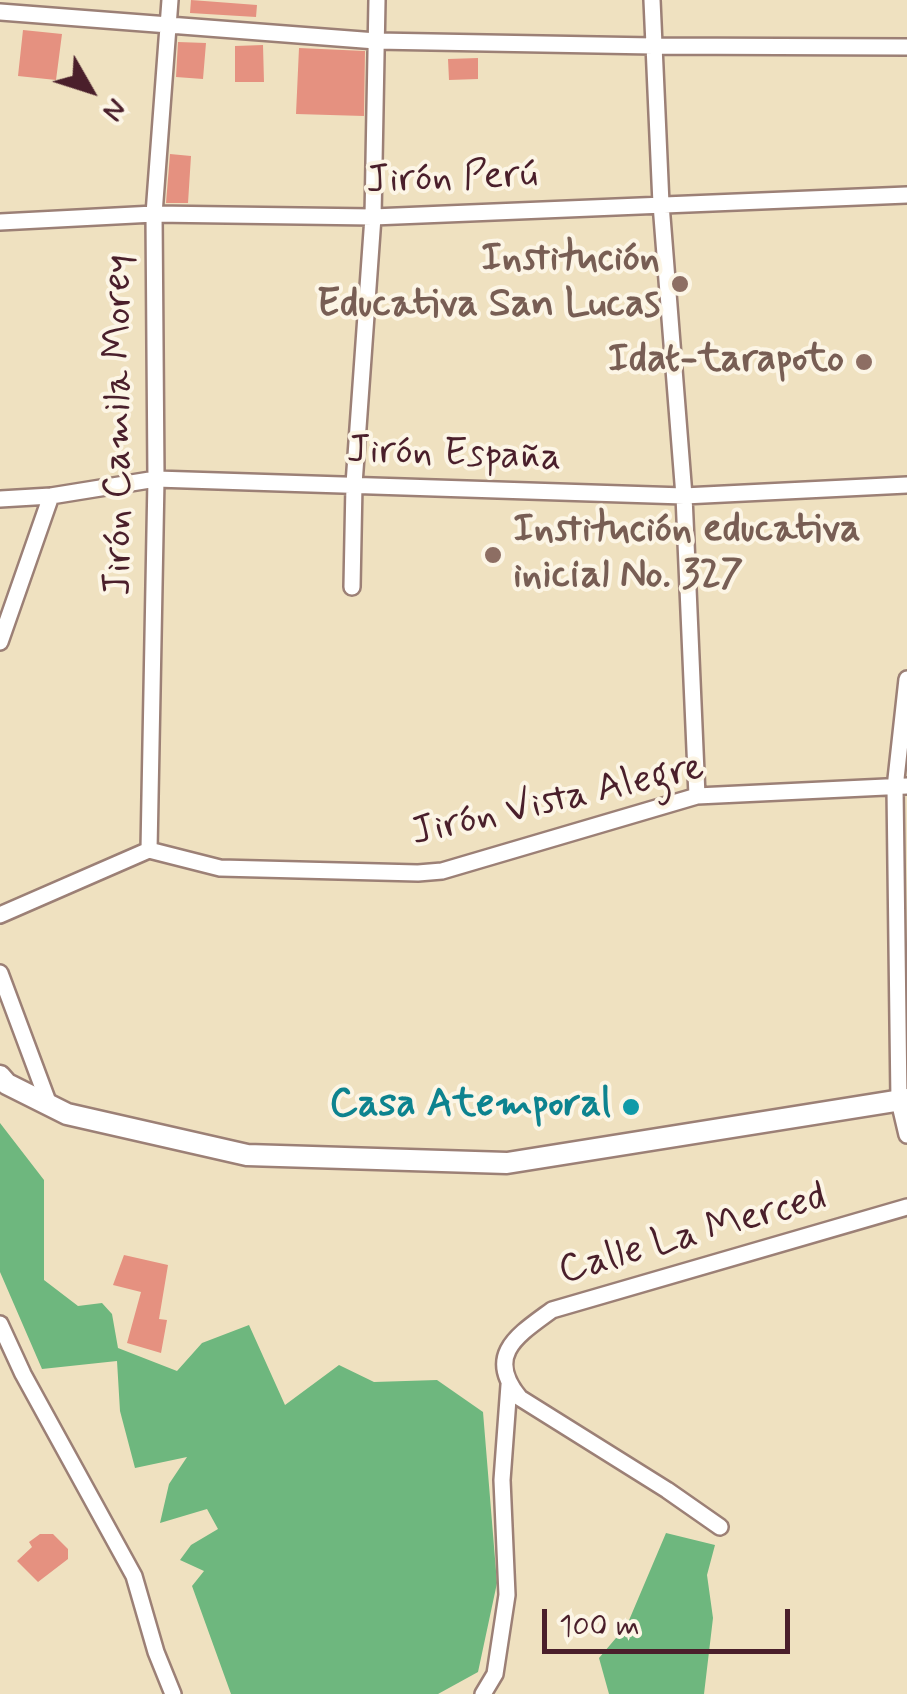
<!DOCTYPE html>
<html>
<head>
<meta charset="utf-8">
<style>
  body { margin:0 }
  #map { position:relative; width:907px; height:1694px; overflow:hidden; background:#efe1c0; font-family:Mynerve,sans-serif }
  canvas { display:block }
  .north { position:absolute; left:40px; top:40px; width:100px; height:100px; -webkit-text-stroke:8px #fcf5e5; paint-order:stroke; rotate:129deg; font-size:28px; font-weight:700; line-height:40px; text-align:center; color:#4a1f2b }
  .north::after { content:''; display:block; margin:auto; width:35px; height:45px; background:#4a1f2b; clip-path:polygon(50% 0,100% 100%,50% 72%,0 100%) }
  .scale { position:absolute; left:542px; top:1609px; width:248px; height:45px; box-sizing:border-box; border:5px solid #4a1f2b; border-top:0; padding-left:12px; font-size:30px; line-height:35px; white-space:nowrap; color:#4a1f2b; -webkit-text-stroke:8px #fcf5e5; paint-order:stroke }
</style>
</head>
<body>
<div id="map">
<canvas width="907" height="1694"></canvas>
<div class="north">N</div>
<div class="scale">100 m</div>
</div>
<script>
const context = document.querySelector('canvas').getContext('2d');
context.lineJoin = 'round';
function fillPath(path, color) { context.fillStyle = color; context.fill(path, 'evenodd'); }
function trace(path, color, width, dash) { context.strokeStyle = color; context.lineWidth = width; context.lineCap = dash ? 'butt' : 'round'; context.setLineDash(dash || []); context.stroke(path); }
function drawText(font, color, halo, rows, align = 'center') {
  context.font = font + ' Mynerve,sans-serif'; context.lineWidth = 8; context.setLineDash([]); context.textBaseline = 'middle'; context.strokeStyle = halo; context.fillStyle = color; for (const [text, x, y, turn = 0] of rows) {
    context.save(); context.translate(x, y); context.rotate((+turn || 0) * Math.PI / 180); context.textAlign = isNaN(turn) ? turn : align; if (halo) context.strokeText(text, 0, 0); context.fillText(text, 0, 0); context.restore();
  }
}
fillPath(new Path2D(`
  M0,1123L44,1180V1280L78,1306L102,1303L112,1314L118,1348L177,1371L202,1343L249,1325L285,1405L339,1365L374,1382L437,1380L483,1412L497,1583L478,1672L438,1694H231L192,1586L204,1571L180,1560L191,1545L218,1529L207,1509L160,1523L169,1484L187,1457L135,1468L120,1411L117,1361L42,1369L0,1272Z
  M666,1533L715,1545L707,1575L713,1618L704,1694H609L599,1658L627,1625Z`), '#6eb77e');
fillPath(new Path2D(`
  M191,0L257,5L256,17L190,13Z
  M23,30L62,34L56,80L18,76Z
  M178,42L206,43L203,79L176,77Z
  M263,45L264,82H235V46Z
  M299,48L365,51L364,116L296,114Z
  M478,58V79L449,80L448,59Z
  M170,154L191,156L188,203H166Z
  M124,1255L168,1265L159,1319L167,1320L161,1353L127,1343L141,1292L113,1285Z
  M40,1534H53L68,1549V1559L38,1582L17,1561L32,1547L29,1542Z`), '#e59180');
const minor = new Path2D(`
  M652,0L661,204L684,496L697,796
  M0,12L376,41L653,46L907,47
  M0,222L154,214L373,217L907,195
  M0,499L51,496L156,479L684,496L907,485
  M352,587L354,484L373,217L377,0
  M0,642L51,496
  M907,679L895,788L899,1101L907,1135
  M149,850L156,479L154,214L170,0
  M0,915L149,850L220,868L418,873L442,871L697,796L907,786
  M0,973L50,1107
  M0,1324L23,1374L134,1576L156,1652L173,1694
  M720,1527L667,1490L520,1398C484,1355 518,1335 552,1310L907,1207
  M483,1694L495,1674L507,1595L502,1480L509,1385`);
const secondary = new Path2D(`
  M0,1076L7,1084L67,1114L247,1155L507,1163L907,1099`);
trace(minor, '#9c8076', 20);
trace(secondary, '#9c8076', 25);
trace(minor, '#fff', 15);
trace(secondary, '#fff', 20);
for (const [x, y, r, color] of [
  [680,284,10,"#8d6e63"],
  [864,362,10,"#8d6e63"],
  [493,555,10,"#8d6e63"],
  [631,1107,10,"#0f9aa8"]
]) { const dot = new Path2D(); dot.arc(x, y, r, 0, 2 * Math.PI); context.fillStyle = color; context.fill(dot); trace(dot, '#fcf5e5', 4); }
drawText('40px', '#4a1f2b', '#fcf5e5', [
  ["Jirón Perú",452,180,-2],
  ["Jirón Camila Morey",121,425,-90],
  ["Jirón España",454,456,2],
  ["Jirón Vista Alegre",558,802,-13],
  ["Calle La Merced",693,1236,-16]
]);
drawText('bold 40px', '#785e54', '#fcf5e5', [
  ["Institución",660,261],
  ["Educativa San Lucas",660,307],
  ["Idat-tarapoto",844,362],
  ["Institución educativa",513,532,"left"],
  ["inicial No. 327",513,578,"left"]
], 'right');
drawText('bold 40px', '#0d838f', '#fcf5e5', [
  ["Casa Atemporal",611,1107]
], 'right');
</script>
</body>
</html>
